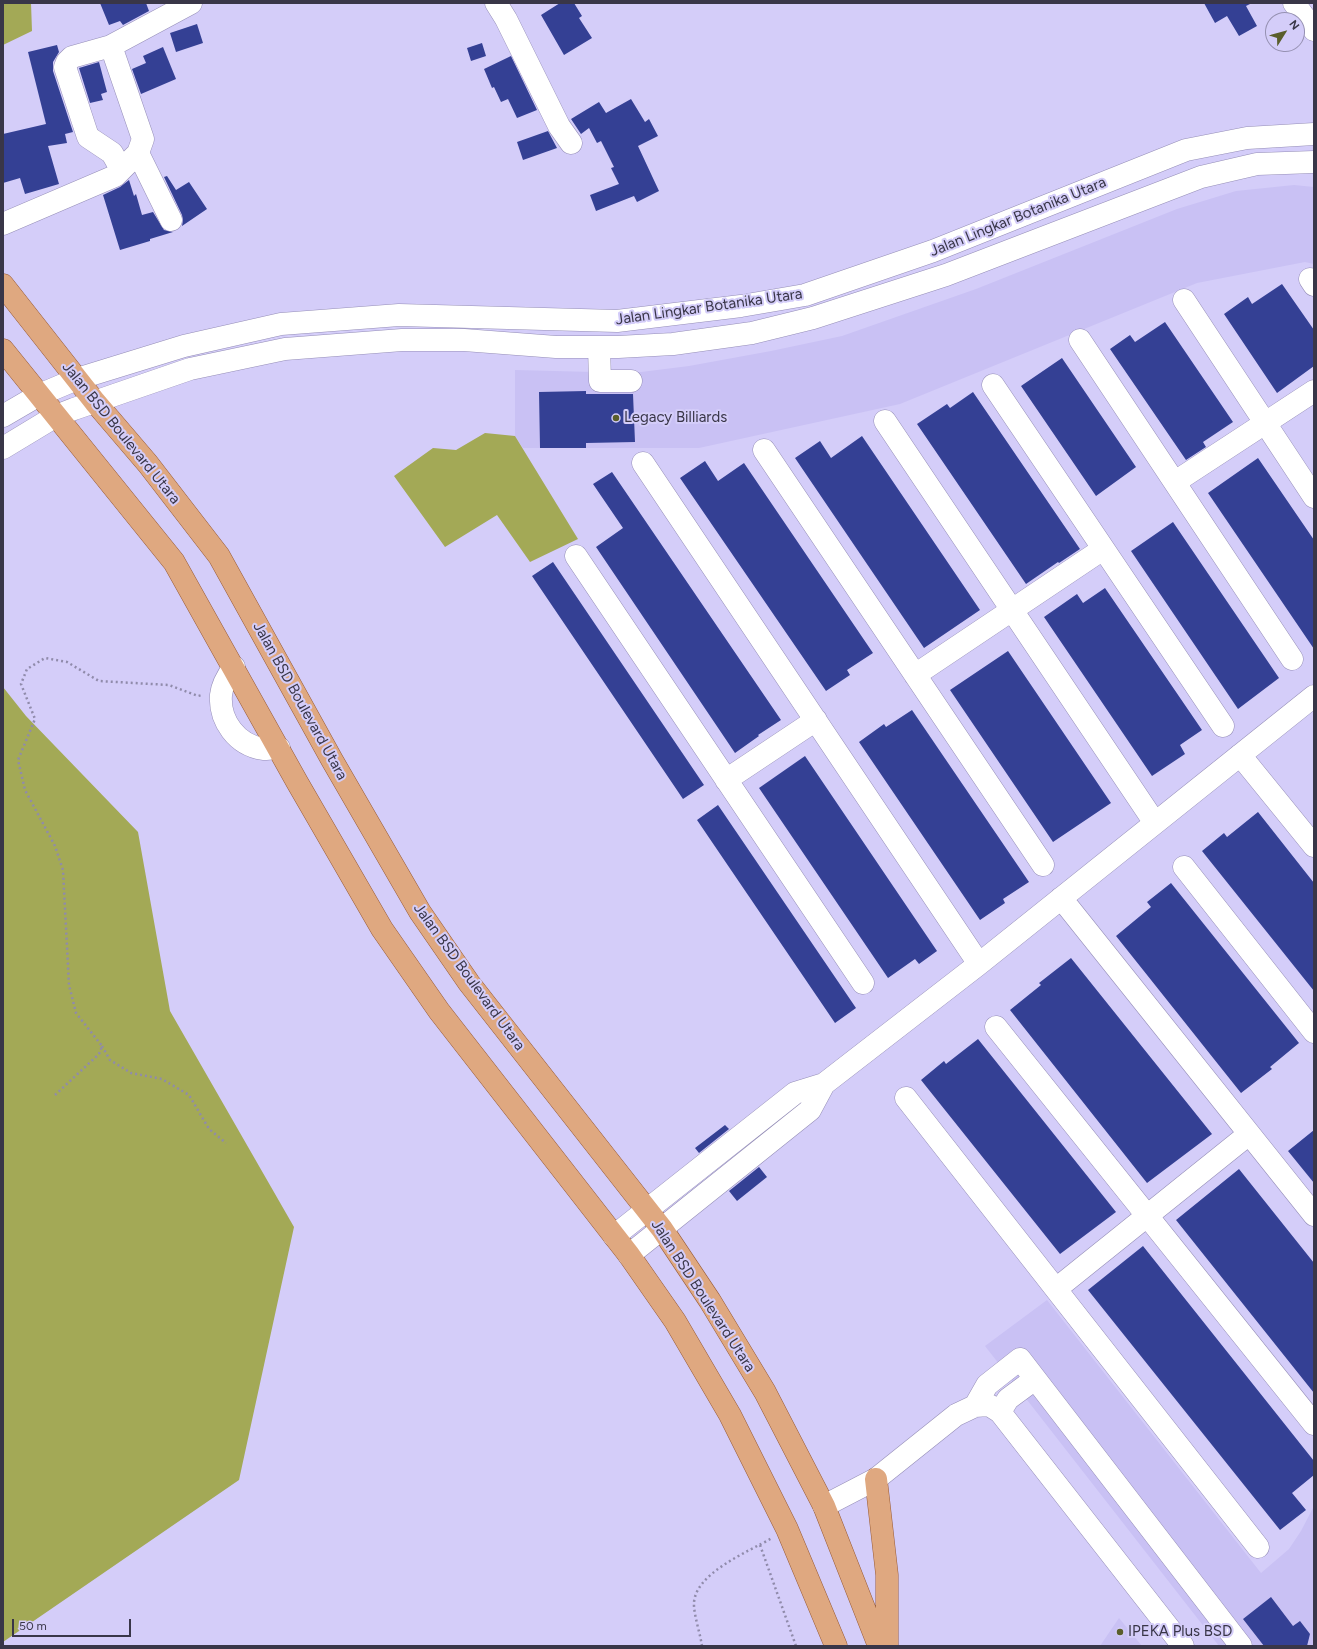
<!DOCTYPE html>
<html>
<head>
<meta charset="utf-8">
<style>
  body { margin:0 }
  #map { position:relative; width:1317px; height:1649px; overflow:hidden; background:#d4cdf9; font-family:Figtree,sans-serif }
  canvas { display:block }
  .frame { position:absolute; inset:0; border:4px solid #393648; pointer-events:none }
  .north { position:absolute; left:1265px; top:12px; width:40px; height:40px; box-sizing:border-box; background:#d4cdf9; border:1px solid #9691b2; border-radius:50%; rotate:53deg; font-size:11px; font-weight:700; line-height:16px; text-align:center; color:#393648 }
  .north::after { content:''; display:block; margin:auto; width:14px; height:18px; background:#5a5e2b; clip-path:polygon(50% 0,100% 100%,50% 72%,0 100%) }
  .scale { position:absolute; left:12px; top:1619px; width:119px; height:18px; box-sizing:border-box; border:2px solid #393648; border-top:0; padding-left:5px; font-size:12px; line-height:14px; white-space:nowrap; color:#393648; -webkit-text-stroke:3px #d4cdf9; paint-order:stroke }
</style>
</head>
<body>
<div id="map">
<canvas width="1317" height="1649"></canvas>
<div class="frame"></div>
<div class="north">N</div>
<div class="scale">50 m</div>
</div>
<script>
const context = document.querySelector('canvas').getContext('2d');
context.lineJoin = 'round';
function fillPath(path, color) { context.fillStyle = color; context.fill(path, 'evenodd'); }
function trace(path, color, width, dash) { context.strokeStyle = color; context.lineWidth = width; context.lineCap = dash ? 'butt' : 'round'; context.setLineDash(dash || []); context.stroke(path); }
function drawText(font, color, halo, rows, align = 'center') {
  context.font = font + ' Figtree,sans-serif'; context.lineWidth = 4; context.setLineDash([]); context.textBaseline = 'middle'; context.strokeStyle = halo; context.fillStyle = color; for (const [text, x, y, turn = 0] of rows) {
    context.save(); context.translate(x, y); context.rotate((+turn || 0) * Math.PI / 180); context.textAlign = isNaN(turn) ? turn : align; if (halo) context.strokeText(text, 0, 0); context.fillText(text, 0, 0); context.restore();
  }
}
fillPath(new Path2D(`
  M1294,185L1314,187V264L1305,262L1197,283L900,404L699,448H523L515,436V370L633,373L689,366L771,351L842,336L976,289L1177,209L1236,191Z
  M1047,1300L1261,1573L1289,1549L1301,1531L1314,1506V1646H1219L985,1346Z
  M1119,1618L1142,1646H1100Z`), '#c9c1f4');
fillPath(new Path2D(`
  M3,3H31L32,31L3,45Z
  M485,433L515,436L578,539L530,562L497,515L445,547L394,476L433,448L456,450Z
  M3,687L26,716L138,832L170,1011L294,1227L239,1480L3,1642Z`), '#a3a956');
fillPath(new Path2D(`
  M100,3H146L149,11L123,25L120,21L109,25Z
  M560,3H574L582,16L579,18L592,38L564,55L541,15Z
  M1204,3H1252L1246,6L1257,26L1239,36L1227,16L1215,23Z
  M197,24L203,43L176,52L170,33Z
  M482,43L486,56L471,61L467,48Z
  M57,45L59,52L53,62V71L73,132L65,134L67,143L48,146L59,184L25,194L20,178L3,183V134L46,124L28,52Z
  M163,47L176,79L141,94L132,69L146,63L143,56Z
  M511,56L537,110L517,118L508,99L501,102L494,87L492,88L484,69Z
  M99,62L107,92L101,94L103,100L90,103L79,68Z
  M631,99L645,122L649,119L658,136L638,146L659,191L637,202L634,196L596,211L590,195L619,184L611,168L614,167L601,141L597,143L589,128L581,134L571,119L599,102L606,113Z
  M548,131L557,148L523,160L517,142Z
  M167,176L176,190L189,182L207,209L182,226L183,220L182,215L164,177Z
  M129,180L134,196L136,194L142,215L153,212L164,230L173,232L150,239V241L120,250L103,195L120,187Z
  M1282,284L1314,330V366L1277,393L1224,314L1248,297L1252,304Z
  M1165,322L1233,422L1203,442L1206,447L1186,460L1110,349L1130,335L1135,342Z
  M1062,358L1136,467L1096,496L1021,386Z
  M586,391V394H633L635,442L586,443V448H540L539,392Z
  M973,392L1080,549L1059,563L1058,562L1026,584L917,424L947,404L950,408Z
  M862,436L980,610L924,648L795,458L820,441L831,458Z
  M1258,458L1314,540V649L1208,493Z
  M705,461L718,481L744,463L873,653L847,670L850,675L826,691L680,478Z
  M612,472L781,720L758,735L759,736L735,753L596,547L623,528L593,484Z
  M1173,522L1279,678L1238,709L1131,551Z
  M553,562L704,785L683,799L532,576Z
  M1105,588L1202,730L1180,745L1185,754L1152,776L1044,617L1077,594L1083,603Z
  M1008,651L1111,803L1053,842L950,690Z
  M912,710L1029,882L1003,899L1005,903L980,920L859,742L884,724L886,727Z
  M805,756L937,951L919,964L915,959L888,978L759,788Z
  M718,805L856,1008L835,1023L697,820Z
  M1258,812L1314,883V991L1202,851L1224,833L1227,837Z
  M1171,883L1299,1043L1270,1067L1272,1069L1241,1093L1116,936L1151,907L1147,902Z
  M1071,958L1212,1134L1147,1183L1010,1010L1041,985L1039,983Z
  M978,1039L1116,1212L1060,1254L921,1080L944,1061L946,1064Z
  M725,1125L729,1129L699,1153L695,1148Z
  M1314,1130V1183L1288,1151Z
  M759,1167L767,1177L737,1201L729,1191Z
  M1239,1169L1314,1263V1393L1176,1220Z
  M1143,1246L1314,1461V1475L1292,1493L1306,1510L1280,1530L1088,1290Z
  M1271,1597L1293,1626L1300,1621L1310,1634L1307,1646H1264L1243,1619Z`), '#344094');
const minor = new Path2D(`
  M496,3L506,19L559,126L571,143
  M1294,3L1314,30
  M111,46L72,57L67,62L65,67L88,137L112,153L121,169
  M138,153L171,220
  M3,224L115,176L138,153L143,139L111,46L191,3
  M1310,279L1314,285
  M1184,300L1314,497
  M1080,340L1292,659
  M599,347L600,381H631
  M993,385L1223,726
  M3,416L39,395L77,379L184,346L281,324L399,315L617,321L741,306L805,295L933,251L1186,150L1247,138L1314,134
  M885,421L1155,823
  M3,448L56,416L74,409L190,369L285,349L402,340H464L556,347H618L673,344L752,333L813,318L946,275L1201,177L1257,164L1314,162
  M764,450L1043,865
  M643,463L979,964
  M1175,482L1314,391
  M576,556L863,983
  M234,667C228,675 222,684 221,695C219,721 237,745 263,749C268,749 274,748 279,748
  M915,675L1103,549
  M1240,755L1314,846
  M726,780L816,720
  M1184,867L1314,1032
  M1061,898L1314,1215
  M996,1027L1314,1424
  M906,1098L1258,1547
  M614,1236L795,1093L824,1084L979,964L1314,696
  M629,1255L810,1110L824,1084
  M1056,1289L1249,1134
  M975,1406L987,1385L1020,1359L1241,1646
  M1000,1412L1008,1399L1035,1379
  M824,1506L876,1479L956,1415L975,1406L989,1405L1000,1412L1183,1646`);
const major = new Path2D(`
  M3,285L95,402L148,464L219,556L332,760L420,912L469,983L662,1229L710,1301L765,1392L824,1506L879,1646
  M3,350L174,562L297,782L382,929L439,1011L629,1255L675,1321L730,1415L787,1529L836,1646
  M876,1479L887,1575V1646`);
trace(minor, '#958eb7', 23);
trace(major, '#975a36', 23);
trace(new Path2D(`
  M102,1046L110,1060L131,1073L162,1079L189,1095L209,1129L226,1143
  M55,1095L99,1054L102,1046L76,1013L69,985L63,870L55,846L25,790L18,760L35,719L21,684L27,669L45,658L67,662L99,681L169,685L198,696L202,695
  M760,1545L796,1646
  M702,1646C700,1633 695,1619 694,1606C692,1574 748,1552 772,1538`), '#908bab', 2.5, [2, 3]);
trace(minor, '#fff', 22);
trace(major, '#dfa880', 22);
for (const [x, y, r, color] of [
  [616,418,4,"#5a5e2b"],
  [1120,1632,4,"#5a5e2b"]
]) { const dot = new Path2D(); dot.arc(x, y, r, 0, 2 * Math.PI); context.fillStyle = color; context.fill(dot); trace(dot, '#d4cdf9', 1.5); }
drawText('15px', '#393648', '#d4cdf9', [
  ["Jalan Lingkar Botanika Utara",1018,217,-22],
  ["Jalan Lingkar Botanika Utara",709,307,-8],
  ["Jalan BSD Boulevard Utara",121,433,51],
  ["Jalan BSD Boulevard Utara",300,701,61],
  ["Jalan BSD Boulevard Utara",469,977,54],
  ["Jalan BSD Boulevard Utara",703,1296,57]
]);
drawText('15px', '#393648', '#d4cdf9', [
  ["Legacy Billiards",624,418],
  ["IPEKA Plus BSD",1128,1632]
], 'left');
</script>
</body>
</html>
